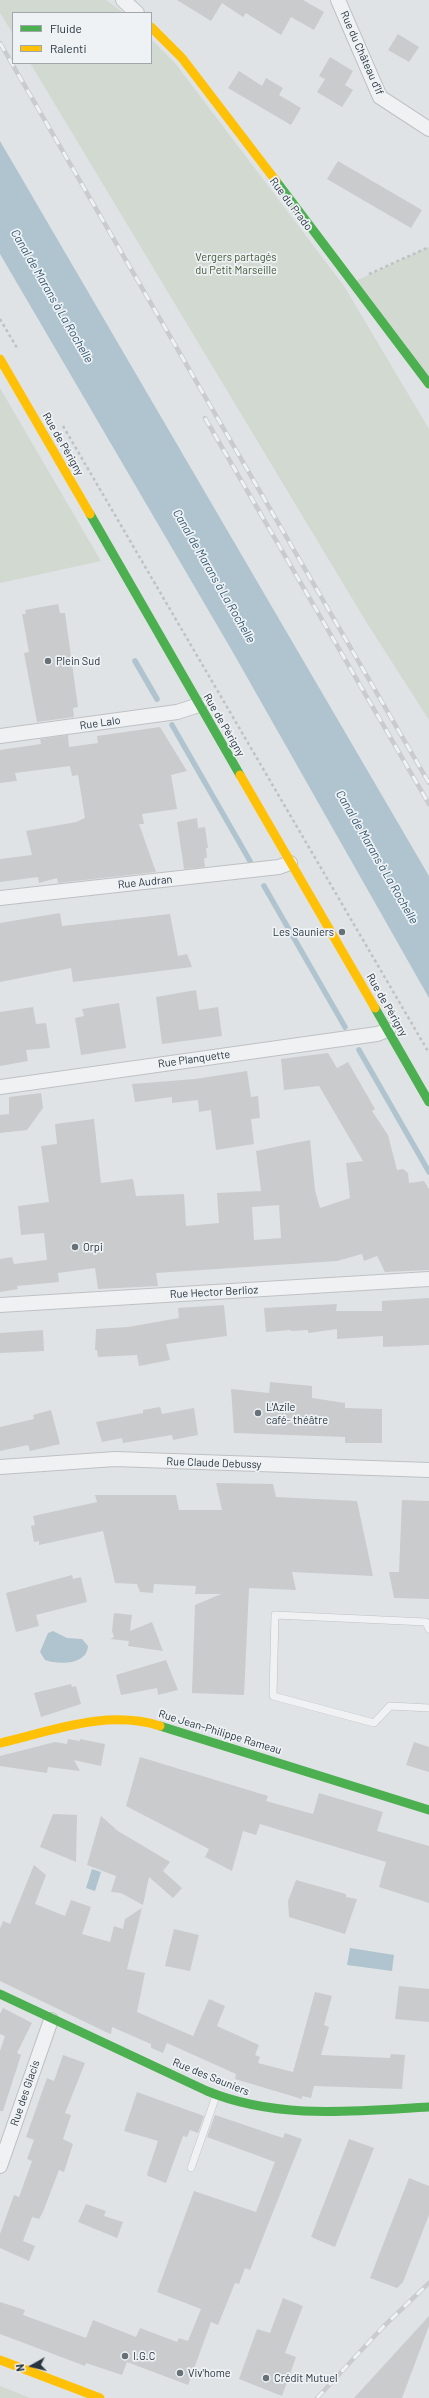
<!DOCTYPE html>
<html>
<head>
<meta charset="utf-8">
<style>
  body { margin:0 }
  #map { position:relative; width:429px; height:2398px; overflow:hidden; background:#e0e3e5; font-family:Barlow,sans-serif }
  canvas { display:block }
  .legend { position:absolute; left:12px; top:12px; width:140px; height:52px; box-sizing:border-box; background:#eef2f5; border:1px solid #9fa6ac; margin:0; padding:5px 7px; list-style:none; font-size:12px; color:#28343e }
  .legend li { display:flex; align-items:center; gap:8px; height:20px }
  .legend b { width:20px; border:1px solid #9fa6ac }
  .north { position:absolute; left:12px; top:2346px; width:40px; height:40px; -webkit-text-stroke:3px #eef2f5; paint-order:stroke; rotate:262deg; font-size:11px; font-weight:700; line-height:16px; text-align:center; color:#28343e }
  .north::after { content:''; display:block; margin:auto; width:14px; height:18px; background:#28343e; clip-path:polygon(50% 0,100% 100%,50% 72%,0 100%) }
</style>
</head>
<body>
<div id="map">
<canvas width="429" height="2398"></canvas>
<ul class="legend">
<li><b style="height:5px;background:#4caf50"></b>Fluide</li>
<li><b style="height:5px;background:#ffc107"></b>Ralenti</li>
</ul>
<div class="north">N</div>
</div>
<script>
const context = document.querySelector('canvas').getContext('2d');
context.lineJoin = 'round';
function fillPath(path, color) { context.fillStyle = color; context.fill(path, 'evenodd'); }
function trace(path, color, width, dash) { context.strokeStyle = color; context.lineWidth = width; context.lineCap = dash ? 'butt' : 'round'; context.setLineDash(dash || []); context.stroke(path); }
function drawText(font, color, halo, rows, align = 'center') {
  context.font = font + ' Barlow,sans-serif'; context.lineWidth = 3.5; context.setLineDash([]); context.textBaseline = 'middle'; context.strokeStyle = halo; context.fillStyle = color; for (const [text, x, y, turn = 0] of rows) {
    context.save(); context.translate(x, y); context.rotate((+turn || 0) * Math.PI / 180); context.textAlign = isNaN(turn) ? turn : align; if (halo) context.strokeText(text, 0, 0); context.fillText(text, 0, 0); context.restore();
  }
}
fillPath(new Path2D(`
  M0,0H106L124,13H13V34L0,13Z
  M151,39L175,63L344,286L429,429V720L365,620L30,63H151Z
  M429,247V384L351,283Z
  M0,388L101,561L0,583Z
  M0,2386L30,2398H0Z`), '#d2d9d1');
fillPath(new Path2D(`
  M0,141L429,876V998L231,649L0,254Z
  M53,1631L67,1638L82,1639L88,1646C87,1665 59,1665 45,1660L40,1652L48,1633Z
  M92,1869L101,1872L95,1891L86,1888Z
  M350,1948L394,1955L392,1971L347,1965Z`), '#afc4cf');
trace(new Path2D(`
  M135,661L157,699
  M172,725L250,861
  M264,886L345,1027
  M359,1050L429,1172`), '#afc4cf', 5.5);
fillPath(new Path2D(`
  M177,0H303L324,12L314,30L291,17L281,35L246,13L243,17L222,3L211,21Z
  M398,34L419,47L409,62L388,50Z
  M330,57L353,71L345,85L353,90L342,107L317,92L325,79L319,76Z
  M239,71L262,86L266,78L283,88L279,95L301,108L291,125L228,88Z
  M338,161L422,210L411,228L327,179Z
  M58,604L60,613H65L78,707L73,708L74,717L37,722L24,653L29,652L22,614H26L25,610Z
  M160,727L187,771L171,775L177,809L142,814L144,824H139L156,872L58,883L57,878L39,883L38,877L0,882V859L32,855L26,831L76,822L85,818L78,775L72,776L70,766L15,773L17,781L0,783V750L41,744L40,739L68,735L69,747L98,743L97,736Z
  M197,818L198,828L205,827L208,848H206L207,858H204L205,867L184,869L177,822Z
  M60,913L62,926L170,914L178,956L187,954L192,967L73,982L71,968L0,982V923Z
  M196,990L199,1010L218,1007L222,1036L162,1044L156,997Z
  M119,1003L126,1048L81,1055L75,1018L84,1016L82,1009Z
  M33,1007L36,1024L46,1023L50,1048L26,1050L28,1061L0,1066V1012Z
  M328,1053L337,1068L348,1062L375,1109L372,1111L388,1135L397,1170L403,1169L408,1173L409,1183L424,1181L429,1189V1270L385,1272L377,1256L364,1261L362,1254L337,1261L156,1273L158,1286L98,1289L95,1268L58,1273L59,1282L17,1286L18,1289L0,1292V1259L12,1257L14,1264L47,1260L44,1233L21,1235L18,1206L49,1202L41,1146L57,1144L55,1124L94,1119L101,1183L133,1179L136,1196L184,1194L186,1226L219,1223L217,1193L261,1191L256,1151L289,1144L310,1140L315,1190L320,1208L350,1198L346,1163L363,1161L319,1086L284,1090L281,1059ZM279,1205L281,1238L254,1240L252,1207Z
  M247,1071L251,1097L258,1096L260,1118L251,1119L254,1144L216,1150L211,1110L199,1112L198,1100L172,1103V1097L135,1102L132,1084L195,1079Z
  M41,1093L43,1108L27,1130L0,1133V1115L9,1114V1097Z
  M429,1298V1345L383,1347V1336L337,1339V1329L308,1333V1330L291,1331V1330L266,1332L264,1308L337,1304L336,1311H382V1301Z
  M224,1305L227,1336L166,1344L170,1360L139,1366L137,1355L98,1357L97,1350H95L96,1329L128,1327L179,1318L178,1308Z
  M43,1330L44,1351L0,1353V1333Z
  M270,1382L312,1386V1398L345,1403V1408L382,1409V1443H345V1437L234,1433L231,1389L269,1393Z
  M160,1407L162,1414L194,1408L198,1435L173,1440L172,1435L123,1443L122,1438L102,1442L96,1422L143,1413V1410Z
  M51,1410L60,1444L30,1451L28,1445L0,1451V1427L34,1419L33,1415Z
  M216,1483L273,1484L276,1497L357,1501L373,1576L292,1572L296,1590L249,1588L244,1695L192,1693L195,1605L221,1594H195L196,1586L154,1584L153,1593L140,1592L137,1584L115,1583L103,1531L39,1545V1541L34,1542L31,1526L35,1525L33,1516L97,1502L95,1495H176L179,1510H222Z
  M402,1500L429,1501V1599L394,1598L389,1572H399Z
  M72,1575L73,1579L81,1577L87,1602L36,1615L39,1626L16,1632L6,1593Z
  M114,1613L132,1615L130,1631L152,1622L163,1651L128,1646L129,1641L110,1639L114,1637L112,1631Z
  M166,1660L178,1690L158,1695L157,1688L121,1695L116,1675Z
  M71,1684L72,1687L76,1686L81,1704L41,1717L34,1693Z
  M68,1739L80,1741V1739L105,1744L101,1766L74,1760L80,1771L48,1767L47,1773L0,1766V1756L55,1742L67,1744Z
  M414,1742L429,1747V1772L406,1765Z
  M140,1757L268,1796L266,1801L313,1814L319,1793L383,1812L377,1831L429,1846V1903L379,1887L386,1862L260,1824L256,1835L243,1831L232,1871L205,1857L209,1849L126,1806Z
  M53,1814L77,1815L76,1862L40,1847Z
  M101,1816L118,1831L170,1862L163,1871L182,1888L173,1898L149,1877L143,1905L121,1893L111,1892L116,1876L87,1865Z
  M34,1865L46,1875L35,1904L65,1916L71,1900L91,1907L82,1934L110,1942L114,1926L123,1929L125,1919L142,1908L127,1969L145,1973L137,2012L193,2036L209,1999L225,2006L217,2026L259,2045L255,2055L260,2057L258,2063L293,2072L315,1992L332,1996L324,2025L329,2027L321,2055L390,2058L391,2054L405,2055L402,2089L314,2086L311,2098L302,2096V2099L235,2079L236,2074L167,2043L163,2053L151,2048V2044L112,2027L111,2034L108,2033L0,1981V1929L3,1921L10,1924Z
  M296,1880L346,1894V1897L357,1899L345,1934L289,1917L288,1901Z
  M174,1929L199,1935L190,1971L165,1966Z
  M399,1986L429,1989V2022L395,2019Z
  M3,2008L32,2023L17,2053L21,2055L3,2111H0V2051L5,2036L0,2034V2014Z
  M63,2055L85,2063L65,2113L71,2115L63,2139L73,2144L64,2172L59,2170L43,2212L39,2219L32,2217L23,2241L35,2246L29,2261L0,2248V2234L14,2195L19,2197L32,2161L27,2159L34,2140L26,2137L47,2078L54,2081Z
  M137,2092L204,2116L198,2133L190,2130L187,2137L183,2136L166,2183L148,2176L147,2174L158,2141L124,2131Z
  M215,2115L283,2138L285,2133L302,2139L250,2270L245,2268L239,2284L235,2283L218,2325L211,2322L188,2385L127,2362L122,2375L86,2363L85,2366L0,2334V2302L25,2310L23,2315L86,2338L93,2320L136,2337L140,2328L177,2342L179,2338L188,2341L201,2309L157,2292L194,2191L256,2212L275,2162L207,2137Z
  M349,2139L374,2148L335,2247L311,2237Z
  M409,2178L429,2186V2215L403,2282L397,2288L370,2278Z
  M86,2204L106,2211L104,2216L123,2222L117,2238L78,2222Z
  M283,2298L303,2306L285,2353L296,2357L282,2396L239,2379L257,2329L270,2333Z
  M429,2316V2326L402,2398H354Z`), '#c9cbcd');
const lane = new Path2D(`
  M429,1629L426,1622L275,1615L273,1696L374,1723L390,1706L429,1708
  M191,2168L216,2096`);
const street = new Path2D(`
  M123,0L137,13
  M338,0L380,97L429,129
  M0,736L177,712L199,705
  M0,898L279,867L290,863
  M0,1087L377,1034L388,1030
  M0,1305L429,1279
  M0,1467L115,1459L429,1470
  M0,2166L51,2020`);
trace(lane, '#bec1c3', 8);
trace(street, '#bec1c3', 16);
trace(new Path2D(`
  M369,274L429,247
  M0,319L17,348
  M63,426L429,1053`), '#bec2c4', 2.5, [3, 3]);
trace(lane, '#f0f1f2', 7);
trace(street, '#f0f1f2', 14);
trace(new Path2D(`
  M276,181L429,384
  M90,514L240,775
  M375,1008L429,1102
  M160,1726L429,1810
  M0,1994L207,2091C277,2120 355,2111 429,2107`), '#4caf50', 9);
trace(new Path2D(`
  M151,27L182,58L276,181
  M0,359L90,514
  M240,775L375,1008
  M0,1743C52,1731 107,1709 160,1726
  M0,2360L100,2398`), '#ffc107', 9);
const rail = new Path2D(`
  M0,43L429,783
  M205,418L429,804
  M317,2398L383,2327L429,2283`);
trace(rail, '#c9cbcd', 4.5);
trace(rail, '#eef2f5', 3, [9]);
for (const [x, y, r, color] of [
  [48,661,4,"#687178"],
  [342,932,4,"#687178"],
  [75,1247,4,"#687178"],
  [258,1413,4,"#687178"],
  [125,2356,4,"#687178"],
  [180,2373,4,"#687178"],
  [266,2378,4,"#687178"]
]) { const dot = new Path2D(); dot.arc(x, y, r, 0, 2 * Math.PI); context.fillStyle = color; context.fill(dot); trace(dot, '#eef2f5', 1.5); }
drawText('11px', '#28343e', '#eef2f5', [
  ["Rue du Château d'If",362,53,66],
  ["Rue du Prado",291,204,53],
  ["Rue de Périgny",63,444,60],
  ["Rue Lalo",100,723,-8],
  ["Rue de Périgny",224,725,60],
  ["Rue Audran",145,882,-6],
  ["Rue de Périgny",387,1005,60],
  ["Rue Planquette",194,1059,-8],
  ["Rue Hector Berlioz",214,1292,-3],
  ["Rue Claude Debussy",214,1463,2],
  ["Rue Jean-Philippe Rameau",220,1732,17],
  ["Rue des Sauniers",211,2077,22],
  ["Rue des Glacis",25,2093,-71]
]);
drawText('11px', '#425936', '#eef2f5', [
  ["Vergers partagés",236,257],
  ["du Petit Marseille",236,270]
]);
drawText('11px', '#28343e', '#eef2f5', [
  ["Plein Sud",56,661],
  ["Les Sauniers",334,932,"right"],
  ["Orpi",83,1247],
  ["L'Azile",266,1407],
  ["café- théâtre",266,1420],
  ["I.G.C",133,2356],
  ["Viv'home",188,2373],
  ["Crédit Mutuel",274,2378]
], 'left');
drawText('italic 12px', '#345970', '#eef2f5', [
  ["Canal de Marans à La Rochelle",52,296,60],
  ["Canal de Marans à La Rochelle",214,576,60],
  ["Canal de Marans à La Rochelle",377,857,60]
]);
</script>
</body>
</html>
